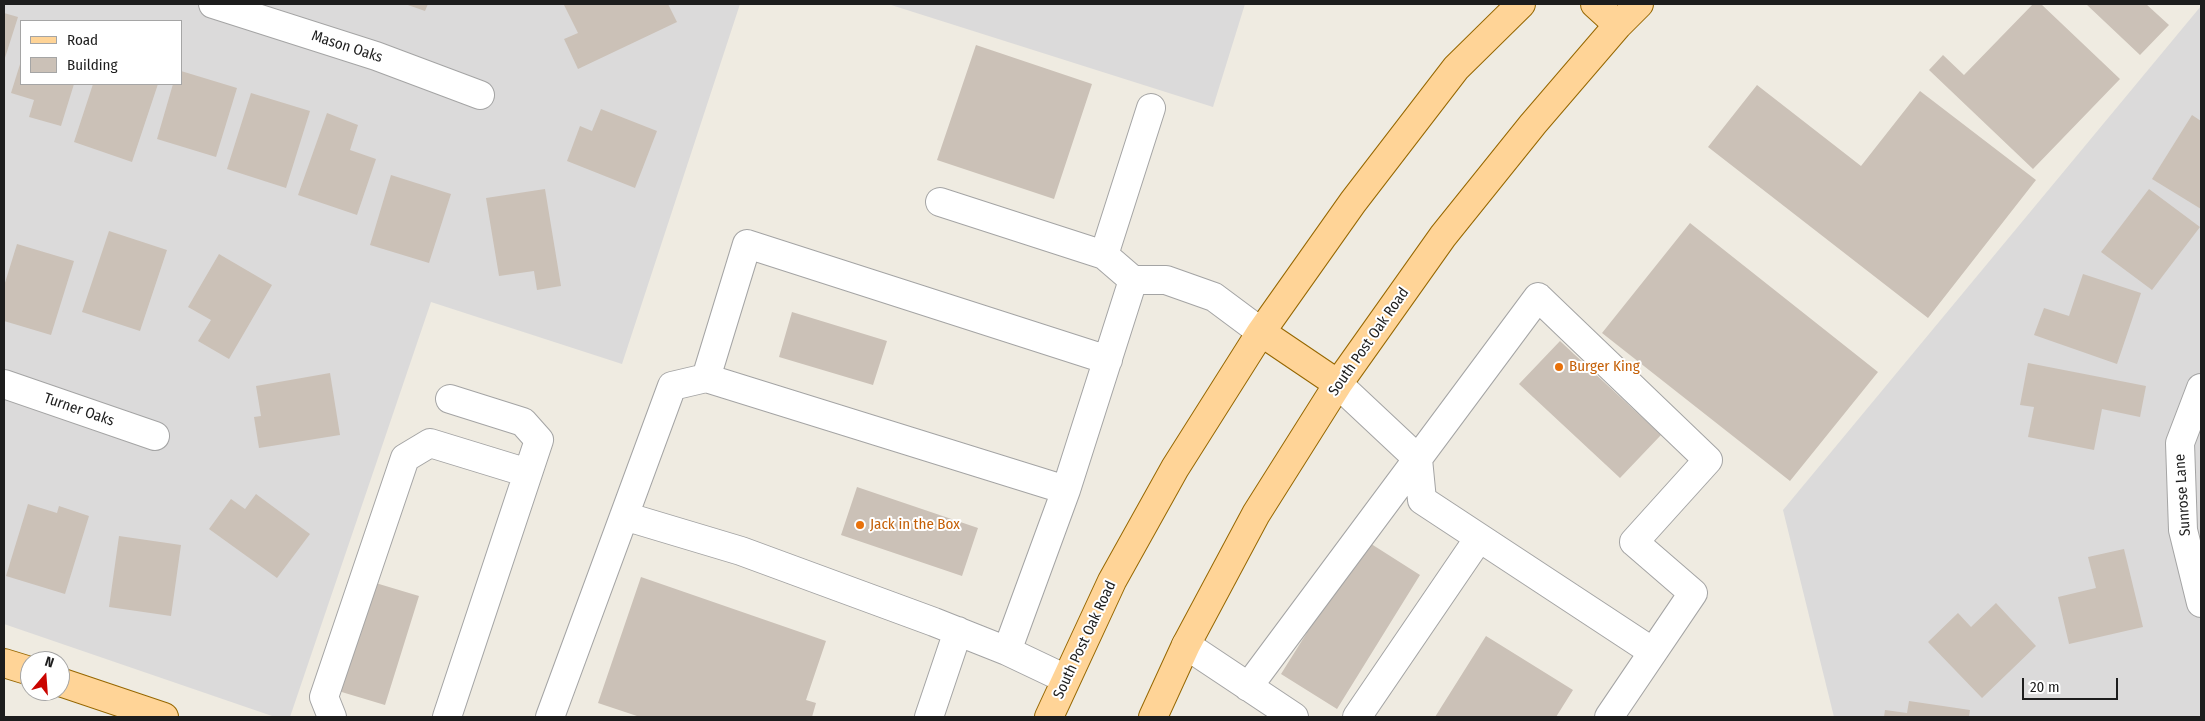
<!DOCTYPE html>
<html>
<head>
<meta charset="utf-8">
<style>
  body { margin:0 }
  #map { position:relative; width:2205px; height:721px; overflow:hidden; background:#efebe1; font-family:"Fira Sans Condensed",sans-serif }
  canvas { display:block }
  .frame { position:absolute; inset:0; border:5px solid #1d1d1d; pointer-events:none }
  .legend { position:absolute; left:20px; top:20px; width:162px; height:65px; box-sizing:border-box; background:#fff; border:1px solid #a5a5a5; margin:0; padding:6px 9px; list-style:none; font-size:15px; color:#1d1d1d }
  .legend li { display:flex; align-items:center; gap:10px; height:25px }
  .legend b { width:25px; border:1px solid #a5a5a5 }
  .north { position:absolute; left:20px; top:651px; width:50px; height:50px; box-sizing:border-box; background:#fff; border:1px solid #a5a5a5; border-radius:50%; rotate:18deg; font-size:14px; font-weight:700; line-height:20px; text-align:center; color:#1d1d1d }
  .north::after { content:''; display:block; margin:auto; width:18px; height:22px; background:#ca0400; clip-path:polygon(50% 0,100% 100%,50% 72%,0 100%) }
  .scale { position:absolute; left:2022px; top:678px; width:96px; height:22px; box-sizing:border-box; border:2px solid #1d1d1d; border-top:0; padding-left:6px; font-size:15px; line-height:18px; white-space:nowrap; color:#1d1d1d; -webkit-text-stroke:4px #fff; paint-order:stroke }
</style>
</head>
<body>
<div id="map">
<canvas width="2205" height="721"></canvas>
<div class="frame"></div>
<ul class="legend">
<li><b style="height:6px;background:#ffd497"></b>Road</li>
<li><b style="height:14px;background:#cbc1b7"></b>Building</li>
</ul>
<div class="north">N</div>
<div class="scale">20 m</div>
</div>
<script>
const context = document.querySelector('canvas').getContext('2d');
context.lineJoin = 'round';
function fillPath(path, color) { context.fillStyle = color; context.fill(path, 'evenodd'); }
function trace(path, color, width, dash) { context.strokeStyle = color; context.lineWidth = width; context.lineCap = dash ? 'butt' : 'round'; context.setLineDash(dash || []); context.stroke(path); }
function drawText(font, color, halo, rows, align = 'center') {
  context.font = font + ' "Fira Sans Condensed",sans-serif'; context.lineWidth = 4; context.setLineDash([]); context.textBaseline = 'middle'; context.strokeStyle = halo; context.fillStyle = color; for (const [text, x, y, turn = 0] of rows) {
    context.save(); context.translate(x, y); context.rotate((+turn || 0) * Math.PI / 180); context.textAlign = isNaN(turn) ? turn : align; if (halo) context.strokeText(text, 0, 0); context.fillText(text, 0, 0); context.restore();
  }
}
fillPath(new Path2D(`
  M4,4H740L622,364L431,302L290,717H275L4,624ZM21,21H181V84H21Z
  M888,4H1245L1213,107Z
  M2201,6V717H1834L1783,510Z`), '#dbdada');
fillPath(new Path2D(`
  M405,4H428L425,11Z
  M568,4H668L677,22L578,69L564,39L578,33L564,5Z
  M2033,4H2041L2120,79L2033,169L1929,70L1943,55L1964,75Z
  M2086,4H2146L2169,25L2140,55Z
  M4,13L18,17L4,61Z
  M976,45L1092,84L1054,199L937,160Z
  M21,61V84H74L61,126L29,117L34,100L11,93Z
  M181,71L237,88L216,157L157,139L173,84H181Z
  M93,84H158L132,162L74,142Z
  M1757,85L1861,166L1920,91L2036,180L1928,318L1708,147Z
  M251,93L310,111L286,188L227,169Z
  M601,109L657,131L635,188L567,161L580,126L592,131Z
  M327,113L358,125L350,150L376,159L357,215L298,195Z
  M2192,115L2201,121V209L2152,179Z
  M391,175L451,194L429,263L370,245Z
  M545,189L561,286L537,290L534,271L499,276L486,198Z
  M2149,189L2200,227L2152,290L2101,252Z
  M1690,223L1878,372L1790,481L1602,333Z
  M109,231L167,250L140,331L82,312Z
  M17,244L74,261L51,335L4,321V286Z
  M219,254L272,285L229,359L198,341L211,320L188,307Z
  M2083,274L2141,293L2117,364L2034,335L2044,308L2069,316Z
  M792,312L887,341L873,385L779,357Z
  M1560,341L1661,435L1620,478L1519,384Z
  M2028,363L2146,386L2140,417L2102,409L2094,450L2028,437L2034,407L2020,405Z
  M330,373L340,435L259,448L254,417L261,416L256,386Z
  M857,487L978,528L962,576L841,535Z
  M256,494L310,534L277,578L209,529L231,499L245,509Z
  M28,504L57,513L59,506L89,516L65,594L6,576Z
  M119,536L181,545L171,616L109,607Z
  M1365,540L1420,575L1337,709L1281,674Z
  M2124,549L2143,627L2069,644L2058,597L2096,588L2088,557Z
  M641,577L826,641L806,700L816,703L812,717H640L598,703Z
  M369,581L419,596L385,705L335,690Z
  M1996,603L2036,646L1982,698L1928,642L1958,613L1971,627Z
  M1486,636L1573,690L1556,717H1435Z
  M1909,701L1970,710L1969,717H1884L1885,710L1907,713Z`), '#cbc1b7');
const minor = new Path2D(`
  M213,4L376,56L480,95
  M940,202L1104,255
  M1133,280L1104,255L1151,108
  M706,378L747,244L1108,360
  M4,384L155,436
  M1338,384L1418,459L1422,500L1653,652
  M2201,388L2180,443L2183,530L2201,603
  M624,516L741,551L934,622L1007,651
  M1186,645L1294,717
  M1066,679L1007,651L1066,490
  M1248,687L1538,297L1708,460L1634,542L1693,593L1609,717
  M332,717L324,697L405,458L430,443L528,473
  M447,717L539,440L523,422L450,399
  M550,717L672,386L706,378L1066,490L1133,280H1166L1214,297L1261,332
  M929,717L958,631
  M1357,717L1479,538`);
const major = new Path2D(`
  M1595,4L1618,25
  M1261,332L1338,384
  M4,663L30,671
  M60,682L164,717
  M1049,717L1112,581L1175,468L1261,332L1353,202L1456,68L1521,4
  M1153,717L1186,645L1256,514L1338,384L1443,236L1533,124L1618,25L1639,4`);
trace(minor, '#a4a4a4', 30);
trace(major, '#966700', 30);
trace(minor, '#fff', 28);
trace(major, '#ffd497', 28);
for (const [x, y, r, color] of [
  [1559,367,5,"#e8710a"],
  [860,525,5,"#e8710a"]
]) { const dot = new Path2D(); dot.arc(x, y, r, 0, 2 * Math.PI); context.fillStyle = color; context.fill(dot); trace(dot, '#fff', 2); }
drawText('15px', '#1d1d1d', '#fff', [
  ["Mason Oaks",347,47,18],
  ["South Post Oak Road",1369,342,-55],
  ["Turner Oaks",79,410,19],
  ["Sunrose Lane",2183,495,-94],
  ["South Post Oak Road",1085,640,-65]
]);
drawText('15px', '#c56008', '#fff', [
  ["Burger King",1569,367],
  ["Jack in the Box",870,525]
], 'left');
</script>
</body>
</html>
